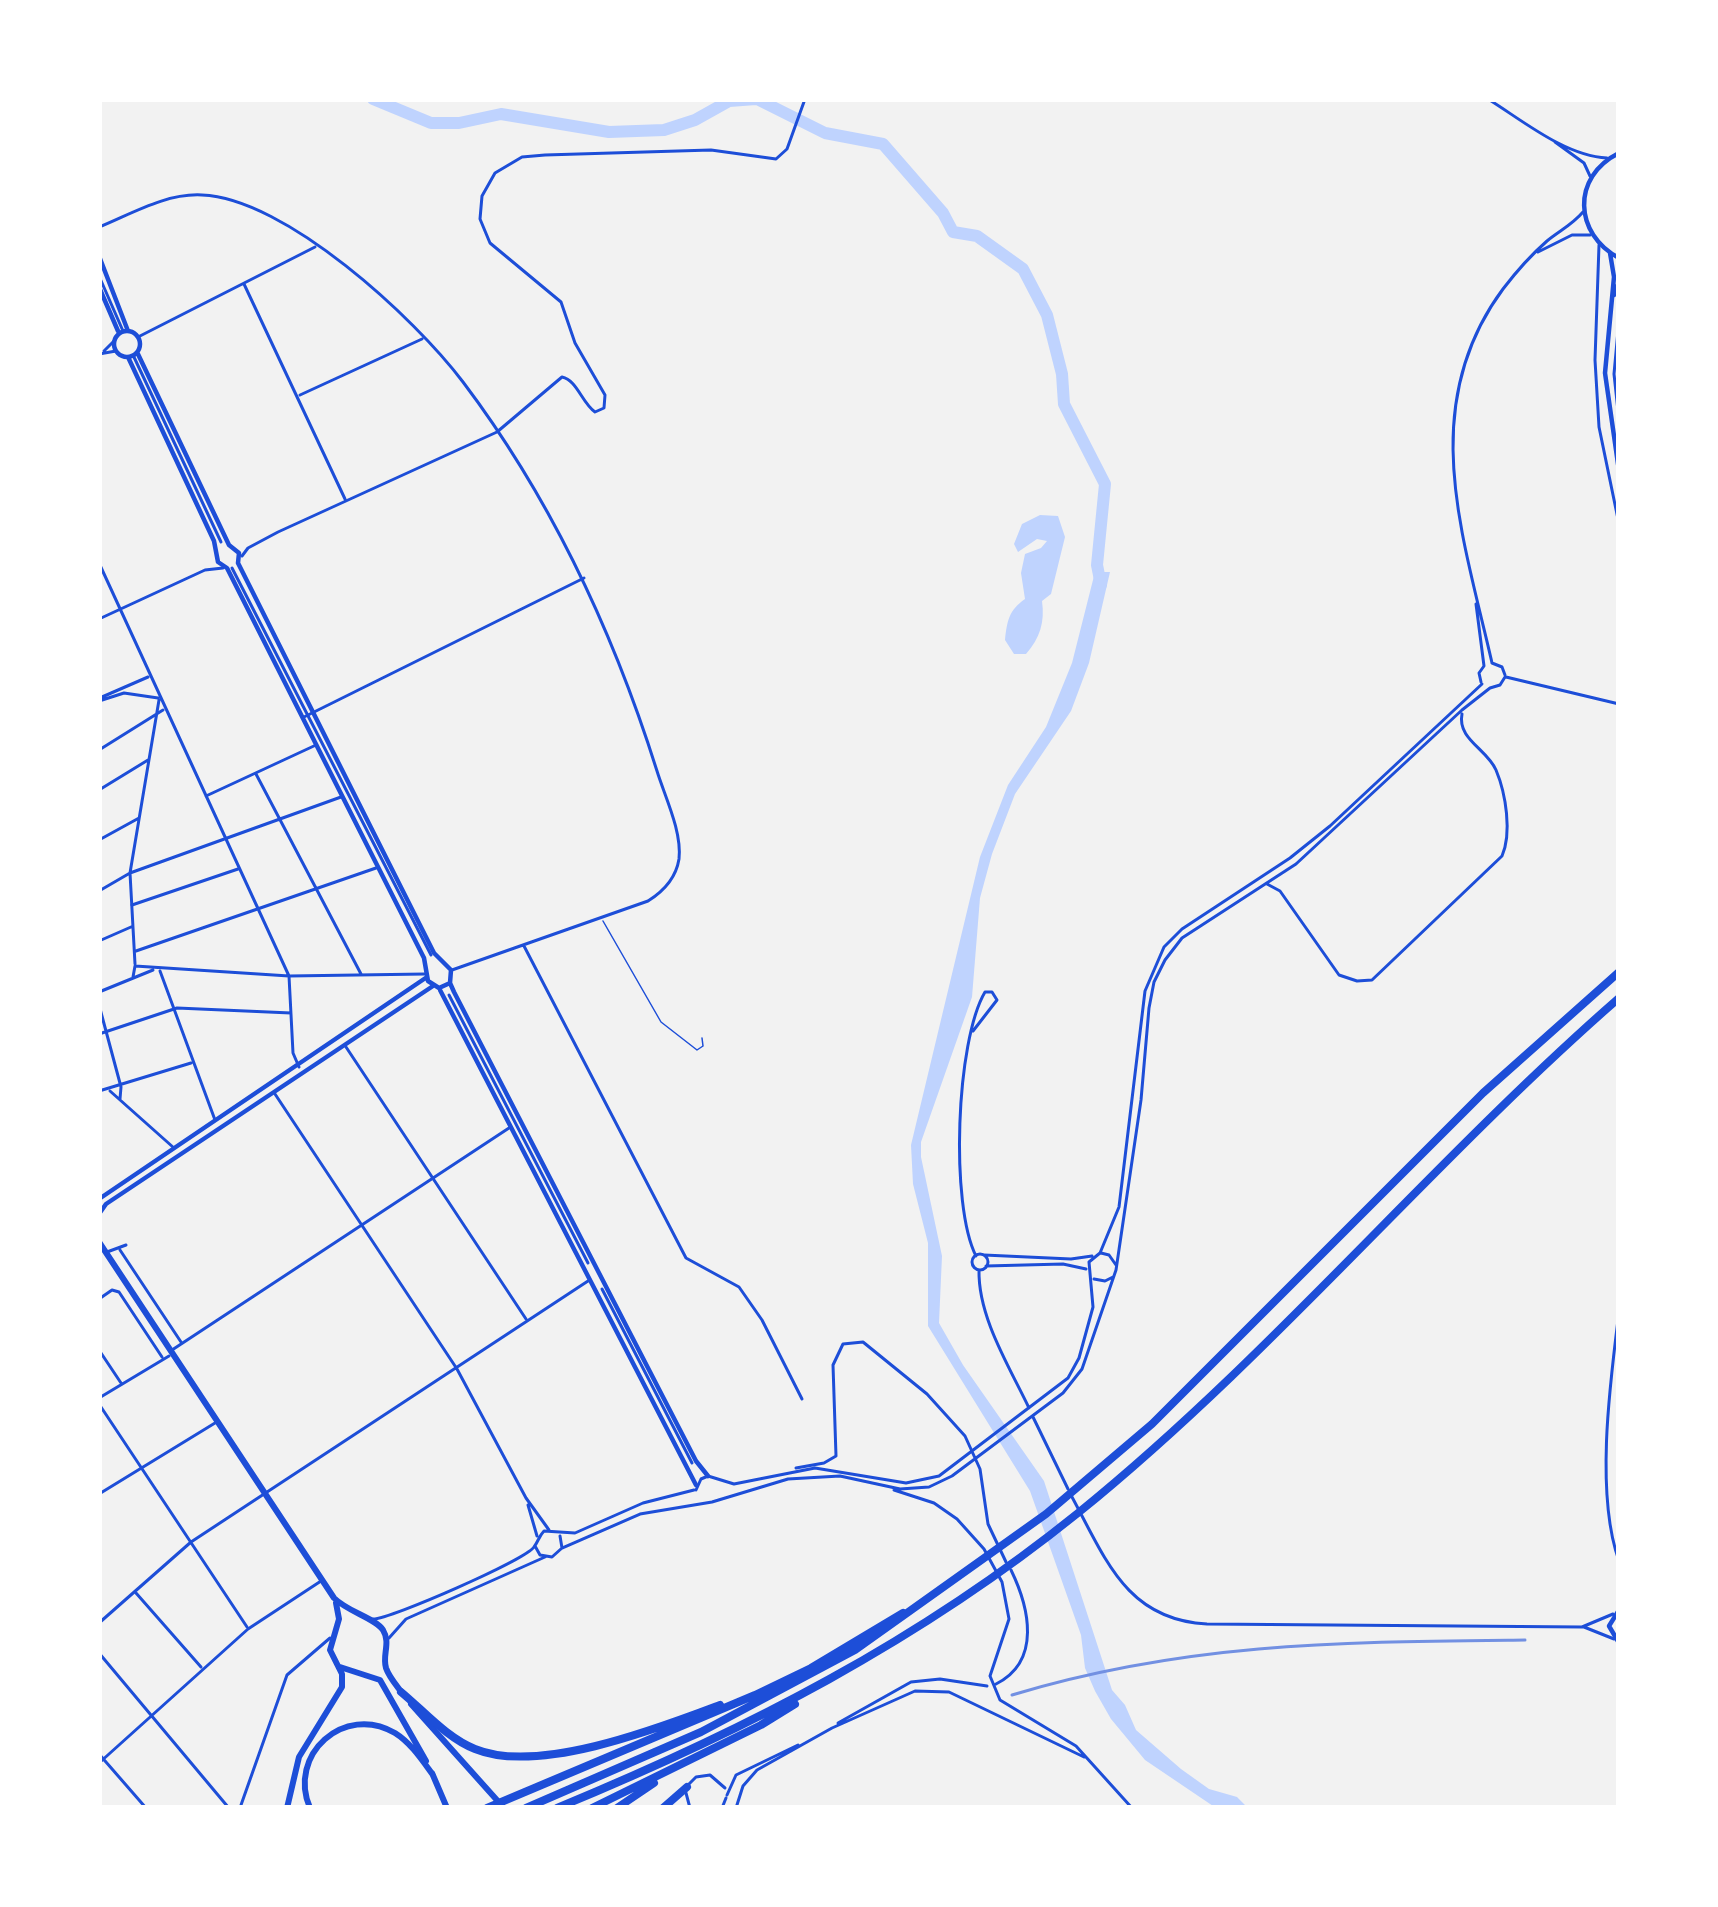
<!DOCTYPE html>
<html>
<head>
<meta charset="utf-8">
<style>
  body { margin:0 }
  #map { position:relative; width:1718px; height:1907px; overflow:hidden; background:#f2f2f2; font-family:"Open Sans",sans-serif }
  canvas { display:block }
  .frame { position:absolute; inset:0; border:102px solid #fff; pointer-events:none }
</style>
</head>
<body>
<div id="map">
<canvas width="1718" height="1907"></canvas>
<div class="frame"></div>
</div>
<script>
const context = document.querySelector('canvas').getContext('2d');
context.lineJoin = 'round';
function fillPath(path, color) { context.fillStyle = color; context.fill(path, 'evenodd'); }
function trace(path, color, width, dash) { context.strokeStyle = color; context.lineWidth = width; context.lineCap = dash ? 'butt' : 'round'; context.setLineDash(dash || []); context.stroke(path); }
fillPath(new Path2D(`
  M1040,515L1058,516L1065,537L1051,594L1042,601C1045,622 1040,638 1026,654H1014L1005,640C1007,621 1009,610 1025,599L1021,573L1025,554L1041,548L1047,541L1037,539L1018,552L1014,544L1022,524Z
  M1095,572H1110L1089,663L1071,711L1015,794L992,854L980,898L972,997L921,1142V1157L942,1256L939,1323L963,1365L1044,1481L1112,1690L1125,1705L1136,1730L1181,1769L1209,1789L1237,1797L1248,1808H1216L1145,1760L1111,1719L1095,1691L1085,1668L1081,1635L1030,1491L928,1326V1243L913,1184L911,1145L980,857L1008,785L1046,727L1072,663Z`), '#bfd3fe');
trace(new Path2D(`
  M373,99L431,123H459L501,114L609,132L664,130L695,120L729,101L756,99
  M757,99L825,133L883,144L943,213L953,232L977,236L1023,269L1047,315L1062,374L1064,404L1105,484L1097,565L1101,585`), '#bfd3fe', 12);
trace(new Path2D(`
  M603,921L661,1022L697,1050L703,1046L702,1038`), '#1d4ed8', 1.5);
trace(new Path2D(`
  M99,276L123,331
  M133,355L221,542
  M232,568L431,955
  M132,905L238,869
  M449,995L588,1263
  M602,1289L692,1463
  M99,1494L215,1423`), '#1d4ed8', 3);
trace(new Path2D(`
  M1488,99C1522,120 1565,156 1607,158
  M1555,142L1584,163L1590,176
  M99,227C131,214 166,193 202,195C285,198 415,318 463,382C552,500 613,631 657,771C665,797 682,831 679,859C676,878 664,891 648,901L452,970
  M1599,245L1595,360L1599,427L1619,524
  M1538,252L1572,235H1590
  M244,284L345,499
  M1619,320L1614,374L1619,420
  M138,337L315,247
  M104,351L114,341
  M99,354L116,351
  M300,395L422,339
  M242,556L248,548L278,532L497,432L562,377C577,380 582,403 595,412L604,408L605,395L575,343L561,302L490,243L480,219L482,196L495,173L522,157L545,155L711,150L776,159L787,149L805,99
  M99,563L289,976L293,1053L299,1067
  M1476,604L1484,666L1479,673L1481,682
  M99,619L205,570L223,568
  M1492,663C1463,535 1416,406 1503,289C1516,272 1531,255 1547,241C1559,231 1572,225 1583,212
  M1492,663L1502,667L1505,675
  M1506,677L1619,704
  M102,697L148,677
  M99,701L124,693L158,698
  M304,717L584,578
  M99,750L163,710
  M256,774L361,974
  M99,790L148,760
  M206,796L316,745
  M99,840L139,818
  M1267,884L1280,891L1339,975L1357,981L1372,980L1502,856C1512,833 1506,794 1496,770C1487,749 1457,739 1462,714
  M99,891L130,873L341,797
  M99,941L131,927
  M524,946L686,1258L739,1287L762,1320L802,1399
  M136,951L376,868
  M135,964L130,873L159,700
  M160,971L215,1120
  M133,977L135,966L289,976L425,974
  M99,992L153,970
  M99,1005L121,1087L120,1099
  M973,1031L997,1000L992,992H985C956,1041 950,1205 976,1256
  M99,1034L177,1008L291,1013
  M346,1047L526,1319
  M99,1091L191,1063
  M110,1091L174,1148
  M275,1094L457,1369L526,1498L549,1530
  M120,1250L181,1342
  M107,1252L126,1245
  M1101,1253L1109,1255L1116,1265
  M972 1262a8 8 0 1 1 16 0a8 8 0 1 1-16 0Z
  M984,1255L1071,1259L1092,1256
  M986,1266L1063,1264L1086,1269
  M979,1270C978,1317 1009,1366 1029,1408
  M1094,1279L1105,1281L1113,1277
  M99,1299L112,1290L119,1292L162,1357
  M1619,1312C1610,1383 1595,1494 1619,1561
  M99,1350L121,1383
  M172,1350L509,1128
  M99,1398L169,1356
  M99,1404L247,1627
  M1033,1417L1068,1489
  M796,1468L824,1463L836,1456L833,1365L843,1344L863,1342L927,1394L965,1436L980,1469L988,1524L1006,1562
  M696,1490L701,1479L708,1476L734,1484L815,1468L906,1483L939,1476L1068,1378L1079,1358L1093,1307L1089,1262L1100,1253L1119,1207L1145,991L1164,947L1182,929L1290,858L1330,826L1482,684
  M894,1490L934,1503L957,1519L984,1549L1002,1582L1009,1619L990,1676L1000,1700L1076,1746L1132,1808
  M1072,1497C1106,1560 1127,1620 1207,1624L1582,1627L1613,1614
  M528,1505L537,1536
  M535,1546L540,1555L552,1557L562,1548L560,1536
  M562,1548L640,1514L712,1502L788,1479L840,1476L900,1489L929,1487L952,1476L1063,1393L1082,1369L1116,1270L1141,1100L1149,1008L1154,982L1165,960L1182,938L1296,864L1462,710L1490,688L1500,685L1505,677
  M136,1593L201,1667
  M373,1619C391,1619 525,1560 534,1547C538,1542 539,1536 544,1531L575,1533L643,1503L694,1490
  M99,1623L191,1542L588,1281
  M1584,1627L1614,1639
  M389,1638L406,1619L545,1557
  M99,1653L228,1807
  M996,1684C1042,1661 1029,1607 1011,1570
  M838,1723L911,1682L940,1679L987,1686
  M99,1754L146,1808
  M99,1763L248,1629L321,1581
  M689,1784L696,1777L710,1775L725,1788
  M686,1793L690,1808
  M727,1795L736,1775L798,1745
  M241,1805L287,1675L330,1638
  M722,1808L726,1798
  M736,1808L743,1786L757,1770L832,1728L915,1691L949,1692L1084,1757`), '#1d4ed8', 3);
trace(new Path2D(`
  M99,256L128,331
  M99,287L118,331
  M114 344a13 13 0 1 1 26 0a13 13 0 1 1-26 0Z
  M137,352L229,545L239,553L238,563L434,953L451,970L450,983L454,992L696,1461L708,1476
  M128,357L214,541L218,562L227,568L424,958L428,981L439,988L450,983
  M440,990L696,1485
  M99,1199L427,977
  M99,1214L106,1204L433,986`), '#1d4ed8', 4.5);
trace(new Path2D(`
  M1619,153C1571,177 1574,234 1619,258
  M1610,253L1614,277L1605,373L1619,471
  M1614,295L1619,282
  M1619,1610L1609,1626L1619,1643`), '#1d4ed8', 4.5);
trace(new Path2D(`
  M99,1242L334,1598C348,1612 375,1618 383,1630C391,1643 382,1655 386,1668C389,1677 397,1686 402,1693
  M340,1667L380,1680L426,1761
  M411,1704L504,1808
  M432,1773L447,1808
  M287,1808L299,1757L342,1687V1674L330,1650L339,1619L336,1603
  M310,1808C287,1755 344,1703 395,1733C411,1743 422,1760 433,1775`), '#1d4ed8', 6);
trace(new Path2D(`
  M401,1692C424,1711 447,1738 475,1749C538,1775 659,1728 720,1705
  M487,1808L755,1695L811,1668L903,1613
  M526,1808L701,1732L855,1650L1046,1514L1152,1424L1483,1093L1619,972
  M557,1808C746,1730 918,1642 1078,1513C1272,1356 1431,1162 1619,998
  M592,1808L761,1725L795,1704
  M617,1808L654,1783
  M663,1808L687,1787`), '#1d4ed8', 8);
trace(new Path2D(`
  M1012,1695C1188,1642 1344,1642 1525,1640`), '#7290e2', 3);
</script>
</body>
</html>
